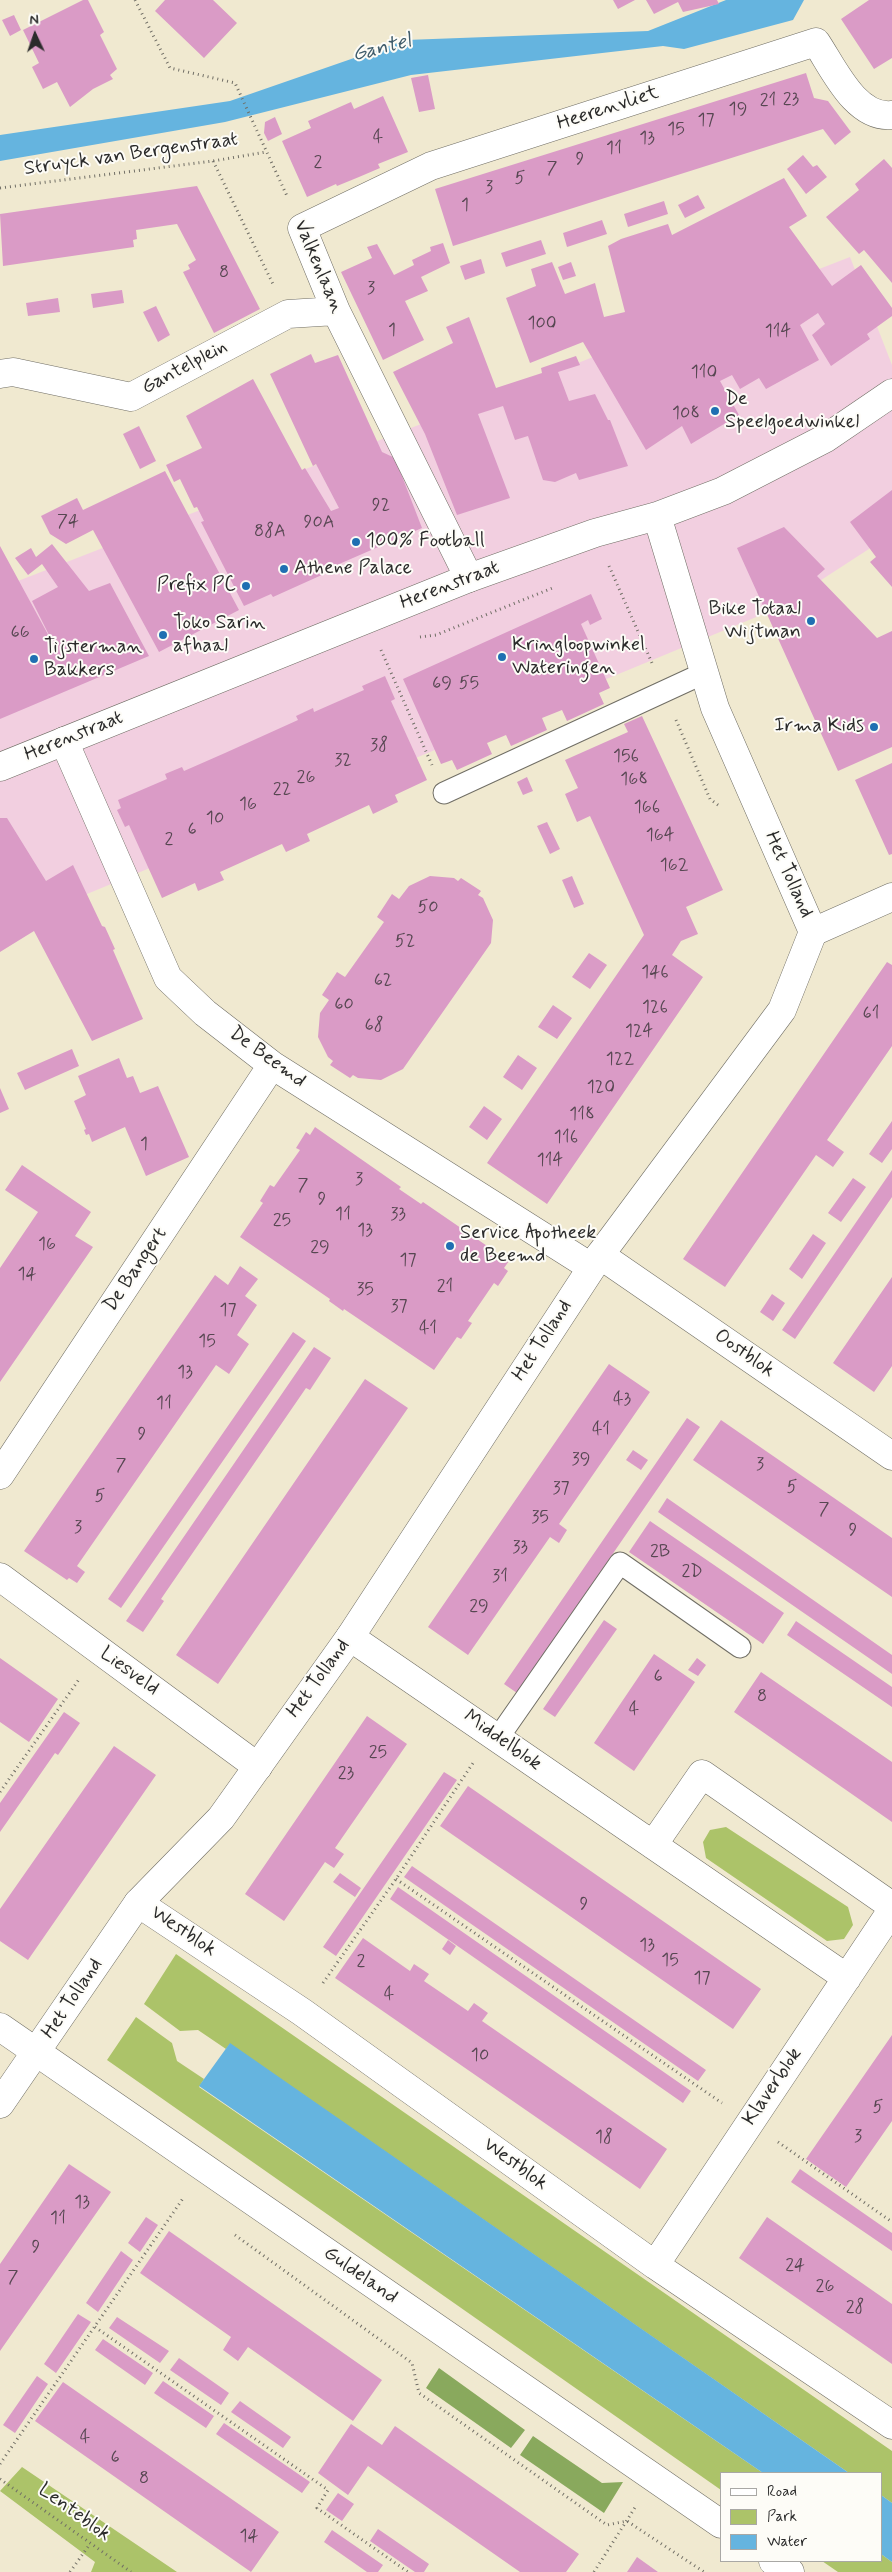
<!DOCTYPE html>
<html>
<head>
<meta charset="utf-8">
<style>
  body { margin:0 }
  #map { position:relative; width:892px; height:2572px; overflow:hidden; background:#f0e9d0; font-family:Mynerve,sans-serif }
  canvas { display:block }
  .legend { position:absolute; left:720px; top:2472px; width:162px; height:90px; box-sizing:border-box; background:#fdfcf7; border:1px solid #a9a8a5; margin:0; padding:6px 9px; list-style:none; font-size:15px; color:#2b2b2b }
  .legend li { display:flex; align-items:center; gap:10px; height:25px }
  .legend b { width:25px; border:1px solid #a9a8a5 }
  .north { position:absolute; left:10px; top:10px; width:50px; height:50px; -webkit-text-stroke:4px #fdfcf7; paint-order:stroke; rotate:357deg; font-size:14px; font-weight:700; line-height:20px; text-align:center; color:#2b2b2b }
  .north::after { content:''; display:block; margin:auto; width:18px; height:22px; background:#2b2b2b; clip-path:polygon(50% 0,100% 100%,50% 72%,0 100%) }
</style>
</head>
<body>
<div id="map">
<canvas width="892" height="2572"></canvas>
<ul class="legend">
<li><b style="height:6px;background:#fff"></b>Road</li>
<li><b style="height:14px;background:#acc369"></b>Park</li>
<li><b style="height:14px;background:#65b4df"></b>Water</li>
</ul>
<div class="north">N</div>
</div>
<script>
const context = document.querySelector('canvas').getContext('2d');
context.lineJoin = 'round';
function fillPath(path, color) { context.fillStyle = color; context.fill(path, 'evenodd'); }
function trace(path, color, width, dash) { context.strokeStyle = color; context.lineWidth = width; context.lineCap = dash ? 'butt' : 'round'; context.setLineDash(dash || []); context.stroke(path); }
function drawText(font, color, halo, rows, align = 'center') {
  context.font = font + ' Mynerve,sans-serif'; context.lineWidth = 4; context.setLineDash([]); context.textBaseline = 'middle'; context.strokeStyle = halo; context.fillStyle = color; for (const [text, x, y, turn = 0] of rows) {
    context.save(); context.translate(x, y); context.rotate((+turn || 0) * Math.PI / 180); context.textAlign = isNaN(turn) ? turn : align; if (halo) context.strokeText(text, 0, 0); context.fillText(text, 0, 0); context.restore();
  }
}
fillPath(new Path2D(`
  M850,257L892,365V534L778,608L0,930V588Z`), '#f2cfe0');
fillPath(new Path2D(`
  M726,1827L848,1907L853,1925L844,1939L827,1941L706,1858L703,1842L710,1830Z
  M176,1954L892,2451V2503L881,2495V2473H849L230,2044L226,2049L198,2030L180,2031L144,2004Z
  M136,2017L172,2043L177,2061L204,2079L199,2087L763,2473H721V2490L107,2060Z
  M22,2467L177,2572H91L95,2562L0,2491Z
  M881,2554L892,2562V2572H838L822,2561H881Z`), '#acc369');
fillPath(new Path2D(`
  M439,2368L525,2430L511,2448L426,2388Z
  M533,2436L602,2483L623,2482L604,2513L520,2455Z`), '#89a95d');
fillPath(new Path2D(`
  M726,0H804L793,20L684,49L663,46L411,75L225,122L0,161V135L230,101L406,40L648,31Z
  M230,2043L849,2473H763L199,2086Z
  M881,2495L892,2503V2562L881,2554Z`), '#65b4df');
fillPath(new Path2D(`
  M83,0H88L104,32L100,35L117,69L110,75L113,79L93,89L70,107L57,82L43,89L32,67L39,63L23,30Z
  M165,0H213L237,23L204,58L155,11Z
  M613,0H635L618,9Z
  M646,0H717L719,4L683,12L678,2L654,14Z
  M869,0H892V58L874,69L841,19Z
  M14,15L21,30L10,36L2,20Z
  M806,73L814,98L828,101L851,132L835,145L823,129L453,246L435,189Z
  M428,75L435,109L419,112L411,78Z
  M383,96L408,152L378,164L380,168L359,177L337,186L336,184L307,197L282,141L311,128L308,121L351,102L354,109Z
  M275,117L282,134L268,141L264,133L265,122Z
  M803,155L813,167L817,165L827,177L806,194L787,169Z
  M884,159L892,168V283L864,250L859,254L826,217L859,190L855,184Z
  M784,178L807,216L789,227L832,286L861,265L892,308V316L867,334L870,339L831,366L812,335L825,324L818,313L800,325L819,360L766,389L759,378L740,389L732,375L720,381L739,415L691,444L682,426L646,450L583,342L530,363L506,298L536,286L531,269L552,262L565,294L595,283L604,317L625,312L608,246L621,239L668,224L672,235Z
  M197,186L260,309L214,333L183,272L190,269L188,265L196,260L177,224L136,230L137,239L133,240L134,247L3,266L0,214Z
  M698,195L705,208L685,218L678,205Z
  M664,201L668,214L628,227L624,214Z
  M602,220L607,234L567,247L563,233Z
  M541,240L546,254L506,267L501,253Z
  M443,243L450,263L421,277L428,291L405,301L424,340L383,360L341,272L372,258L367,247L377,244L394,275L414,265L412,260L431,251L430,247Z
  M481,259L485,273L465,280L460,266Z
  M571,262L576,276L563,280L558,267Z
  M122,290L124,303L93,308L91,294Z
  M58,298L60,312L28,316L26,303Z
  M156,306L170,335L158,342L143,312Z
  M469,317L496,388L542,373L541,368L576,356L580,365L558,372L569,401L595,394L608,420H610L628,466L579,480L576,473L555,482L543,480L528,436L515,440L503,406L478,414L510,498L457,515L425,434L393,372L453,343L446,327Z
  M311,354L315,363L338,355L382,452L395,458L422,528L323,571L324,574L273,597L271,594L244,606L201,522L204,521L197,507L194,508L180,479L174,482L166,465L202,448L186,416L253,379L302,470L305,468L331,511L339,508L316,464L313,466L270,374Z
  M139,426L156,461L140,469L123,434Z
  M165,471L239,610L159,652L93,530L66,544L50,534L41,516L77,498L83,510Z
  M892,490V587L870,562L876,557L850,522Z
  M784,527L825,569L817,576L877,638L892,631V747L838,771L737,548Z
  M52,544L89,591L110,583L149,656L0,719V546L57,651L32,601L58,587L42,564L28,575L15,558L31,548L36,557Z
  M591,594L602,619L590,625L588,620L581,624L610,688L599,693L604,704L567,721L562,710L542,718L547,730L511,746L506,735L487,743L492,754L457,770L452,760L441,764L403,679Z
  M385,676L395,699L391,701L427,780L395,795L398,802L373,814L369,805L307,834L310,841L286,852L282,844L220,872L224,880L198,891L195,883L162,898L129,825L125,827L117,810L121,808L118,800L167,779L165,774L182,767L184,771L225,753L298,720L296,716L313,708L314,712L364,690L362,686Z
  M642,716L723,890L686,907L698,934L681,941L672,955L703,977L547,1204L487,1163L644,935L590,816L577,822L565,794L578,788L565,760L628,732L624,724Z
  M892,763V854L889,855L855,780Z
  M527,777L533,791L523,795L517,782Z
  M0,818H7L46,881L73,865L102,926L105,927L115,949L113,950L143,1019L92,1041L34,931L0,952Z
  M547,822L560,849L550,854L537,826Z
  M430,876L454,878L458,881L461,878L481,891L478,895L483,898L493,920L491,943L403,1069L381,1080L358,1078L353,1075L350,1078L330,1065L333,1061L328,1057L318,1037L320,1013L329,1000L322,995L337,972L345,977L384,922L377,917L392,894L399,899L409,886Z
  M572,876L584,904L574,908L562,880Z
  M589,953L607,965L590,989L572,977Z
  M887,962L892,965V1046L827,1140L844,1152L833,1167L816,1155L725,1287L683,1259Z
  M553,1005L572,1018L557,1039L538,1027Z
  M72,1049L79,1066L25,1090L17,1073Z
  M518,1055L537,1068L522,1090L503,1077Z
  M119,1058L127,1078L133,1076L140,1093L158,1086L189,1157L146,1176L125,1127L92,1142L89,1134L86,1135L84,1130L86,1129L74,1101L86,1095L78,1076Z
  M0,1088L9,1109L0,1113Z
  M484,1106L502,1119L487,1140L469,1127Z
  M892,1121V1149L882,1163L869,1154Z
  M315,1127L401,1187L399,1189L421,1204L423,1202L509,1261L504,1268L508,1271L498,1286L494,1283L468,1321L472,1323L461,1339L457,1337L434,1370L344,1309L343,1311L329,1301L330,1299L240,1237L263,1203L260,1201L270,1185L274,1187L300,1150L296,1148L306,1132L310,1135Z
  M22,1165L91,1212L75,1236L93,1247L0,1382V1268L38,1212L5,1190Z
  M892,1170V1197L795,1339L782,1330Z
  M853,1178L866,1187L841,1222L828,1213Z
  M813,1234L826,1243L802,1279L789,1269Z
  M240,1266L258,1279L245,1296L257,1305L237,1335L249,1344L229,1374L216,1365L77,1566L85,1572L77,1583L69,1578L67,1580L24,1551L215,1275L228,1285Z
  M892,1277V1366L874,1392L833,1363Z
  M772,1294L785,1303L773,1321L760,1312Z
  M293,1332L306,1341L121,1608L108,1599Z
  M314,1347L331,1358L310,1390L306,1388L161,1599L164,1601L143,1632L126,1621Z
  M609,1364L650,1392L559,1524L567,1530L559,1543L550,1537L468,1655L428,1627Z
  M365,1379L408,1408L218,1684L176,1655Z
  M687,1418L700,1427L517,1693L504,1684Z
  M721,1420L892,1538V1597L693,1460Z
  M633,1450L648,1460L641,1470L626,1460Z
  M667,1498L892,1655V1674L658,1512Z
  M650,1521L784,1613L763,1644L629,1552Z
  M604,1620L617,1629L555,1717L543,1709Z
  M796,1621L892,1687V1707L787,1635Z
  M654,1654L695,1682L634,1771L594,1743Z
  M0,1658L58,1699L29,1742L0,1722Z
  M697,1658L706,1665L698,1676L688,1670Z
  M761,1672L892,1762V1822L734,1712Z
  M64,1712L80,1723L58,1755L55,1753L0,1832V1803Z
  M367,1716L407,1744L335,1848L344,1854L334,1868L325,1862L284,1921L245,1894Z
  M114,1746L156,1775L28,1960L0,1941V1909Z
  M444,1772L457,1780L336,1956L323,1947Z
  M468,1786L761,1989L733,2029L440,1826Z
  M412,1866L706,2070L698,2081L464,1919L404,1877Z
  M340,1873L361,1888L355,1897L333,1882Z
  M398,1887L691,2091L683,2103L390,1899Z
  M363,1938L410,1971L414,1964L429,1974L424,1981L468,2011L474,2003L488,2013L482,2021L667,2149L640,2189L335,1978Z
  M448,1940L456,1946L450,1955L442,1949Z
  M892,2035V2121L846,2187L806,2159Z
  M69,2164L111,2192L0,2351V2264Z
  M800,2169L892,2233V2251L791,2182Z
  M146,2217L158,2225L140,2252L128,2243Z
  M767,2217L892,2304V2364L739,2258Z
  M169,2231L382,2380L353,2421L248,2347L238,2361L223,2350L231,2337L140,2273Z
  M121,2251L133,2260L98,2312L86,2303Z
  M78,2314L91,2322L56,2373L44,2364Z
  M117,2317L169,2351L160,2363L109,2328Z
  M103,2339L153,2373L145,2385L95,2350Z
  M179,2358L229,2393L221,2405L170,2370Z
  M37,2376L48,2384L15,2433L3,2425Z
  M163,2381L214,2416L206,2428L154,2393Z
  M63,2382L279,2532L251,2572L35,2421Z
  M240,2401L291,2437L283,2448L231,2412Z
  M224,2423L310,2482L302,2493L216,2434Z
  M351,2424L382,2445L395,2426L579,2554L566,2572H520L368,2466L348,2495L318,2473Z
  M338,2493L354,2504L342,2521L326,2510Z
  M378,2529L429,2564L424,2572H415L370,2541Z
  M332,2530L383,2565L378,2572H367L324,2542Z
  M637,2557L658,2572H627Z`), '#da9bc6');
const lane = new Path2D(`
  M444,793L704,673
  M498,1738L620,1563L740,1647`);
const street = new Path2D(`
  M0,374L13,372L131,397L288,314L336,311
  M469,578L336,311L302,228L431,166L816,42C833,67 855,119 892,115
  M64,741L168,978L205,1013L272,1065L591,1267
  M813,932L892,897
  M600,1255L892,1456
  M0,1475L272,1065
  M0,1577L258,1767
  M350,1637L847,1978
  M653,1845L702,1774L892,1906
  M138,1903L302,2012L655,2265L892,2425
  M0,2027L721,2524
  M655,2265L892,1910
  M773,2561L790,2572`);
const secondary = new Path2D(`
  M0,767L469,578L595,533L657,516L723,491L826,438L892,393
  M0,2104L138,1903L221,1818L350,1637L600,1255L782,1010L813,932L715,708L657,516`);
trace(lane, '#706e65', 23);
trace(street, '#706e65', 29);
trace(secondary, '#706e65', 29);
trace(new Path2D(`
  M135,0L170,68L235,83L287,196
  M213,161L273,284
  M0,188L213,161L266,152
  M609,566L652,663
  M420,637L436,635L555,587
  M381,650L432,765
  M676,720L710,799L718,805
  M0,1792L80,1678
  M396,1879L722,2103
  M323,1983L396,1879L473,1763
  M778,2142L892,2222
  M235,2235L412,2363L419,2393L607,2525L627,2521L704,2572
  M95,2327L328,2490L317,2508L408,2572
  M0,2464L184,2197
  M0,2479L131,2572
  M70,2572L90,2544
  M594,2572L636,2506`), '#706e65', 3, [1, 4]);
trace(lane, '#fff', 21);
trace(street, '#fff', 28);
trace(secondary, '#fff', 28);
for (const [x, y, r, color] of [
  [715,411,5,"#1f6fb2"],
  [356,542,5,"#1f6fb2"],
  [284,569,5,"#1f6fb2"],
  [246,586,5,"#1f6fb2"],
  [811,621,5,"#1f6fb2"],
  [163,635,5,"#1f6fb2"],
  [502,657,5,"#1f6fb2"],
  [34,659,5,"#1f6fb2"],
  [874,727,5,"#1f6fb2"],
  [450,1246,5,"#1f6fb2"]
]) { const dot = new Path2D(); dot.arc(x, y, r, 0, 2 * Math.PI); context.fillStyle = color; context.fill(dot); trace(dot, '#fdfcf7', 2); }
drawText('18px', '#574752', null, [
  ["23",791,100],
  ["21",768,101],
  ["19",738,110],
  ["17",706,121],
  ["15",676,130],
  ["4",378,138],
  ["13",647,139],
  ["11",614,149],
  ["9",580,160],
  ["2",318,163],
  ["7",552,169],
  ["5",520,179],
  ["3",489,188],
  ["1",465,206],
  ["8",224,273],
  ["3",371,289],
  ["100",542,324],
  ["1",392,331],
  ["114",778,332],
  ["110",704,373],
  ["108",686,414],
  ["92",381,506],
  ["74",68,522],
  ["90A",319,523],
  ["88A",270,532],
  ["66",20,633],
  ["69",442,684],
  ["55",469,684],
  ["38",379,746],
  ["156",626,757],
  ["32",343,761],
  ["26",306,778],
  ["168",634,780],
  ["22",282,790],
  ["16",248,805],
  ["166",647,808],
  ["10",215,819],
  ["6",192,830],
  ["164",660,836],
  ["2",169,840],
  ["162",674,866],
  ["50",428,908],
  ["52",405,942],
  ["146",655,973],
  ["62",383,981],
  ["60",344,1005],
  ["126",655,1008],
  ["61",871,1014],
  ["68",374,1026],
  ["124",639,1032],
  ["122",620,1060],
  ["120",601,1088],
  ["118",582,1115],
  ["116",566,1138],
  ["1",144,1145],
  ["114",550,1161],
  ["3",359,1180],
  ["7",303,1186],
  ["9",322,1200],
  ["11",343,1215],
  ["33",398,1215],
  ["25",282,1221],
  ["13",365,1231],
  ["16",47,1245],
  ["29",320,1248],
  ["17",408,1261],
  ["14",27,1275],
  ["21",445,1287],
  ["35",365,1290],
  ["37",399,1307],
  ["17",228,1311],
  ["41",428,1329],
  ["15",207,1342],
  ["13",185,1373],
  ["43",622,1400],
  ["11",164,1404],
  ["41",601,1430],
  ["9",142,1435],
  ["39",581,1460],
  ["3",760,1465],
  ["7",121,1466],
  ["5",792,1488],
  ["37",561,1489],
  ["5",100,1497],
  ["7",824,1510],
  ["35",540,1518],
  ["3",78,1528],
  ["9",853,1531],
  ["33",520,1548],
  ["2B",660,1552],
  ["2D",692,1572],
  ["31",500,1577],
  ["29",479,1607],
  ["6",658,1677],
  ["8",762,1697],
  ["4",634,1710],
  ["25",378,1753],
  ["23",346,1774],
  ["9",584,1905],
  ["13",647,1946],
  ["15",670,1961],
  ["2",361,1962],
  ["17",702,1979],
  ["4",389,1995],
  ["10",480,2056],
  ["5",878,2108],
  ["3",858,2137],
  ["18",604,2138],
  ["13",82,2203],
  ["11",58,2219],
  ["9",36,2248],
  ["24",795,2266],
  ["7",13,2278],
  ["26",825,2287],
  ["28",855,2308],
  ["4",85,2438],
  ["6",115,2458],
  ["8",144,2479],
  ["14",249,2537]
]);
drawText('20px', '#2b2b2b', '#fdfcf7', [
  ["Heerenvliet",608,109,-18],
  ["Struyck van Bergenstraat",131,155,-8],
  ["Valkenlaan",318,267,67],
  ["Gantelplein",185,368,-28],
  ["Herenstraat",450,586,-21],
  ["Herenstraat",74,737,-22],
  ["Het Tolland",788,875,66],
  ["De Beemd",267,1058,36],
  ["De Bangert",136,1270,-56],
  ["Het Tolland",543,1341,-57],
  ["Oostblok",744,1354,35],
  ["Liesveld",129,1672,36],
  ["Het Tolland",319,1679,-54],
  ["Middelblok",502,1741,35],
  ["Westblok",183,1932,34],
  ["Het Tolland",73,1999,-56],
  ["Klaverblok",773,2087,-56],
  ["Westblok",515,2165,36],
  ["Guldeland",360,2276,35],
  ["Lenteblok",74,2513,36]
]);
drawText('20px', '#2b2b2b', '#fdfcf7', [
  ["De",725,400],
  ["Speelgoedwinkel",725,423],
  ["100% Football",366,542],
  ["Athene Palace",294,569],
  ["Prefix PC",236,586,"right"],
  ["Bike Totaal",801,610,"right"],
  ["Wijtman",801,633,"right"],
  ["Toko Sarin",173,624],
  ["afhaal",173,647],
  ["Kringloopwinkel",512,646],
  ["Wateringen",512,669],
  ["Tijsterman",44,648],
  ["Bakkers",44,671],
  ["Irma Kids",864,727,"right"],
  ["Service Apotheek",460,1234],
  ["de Beemd",460,1257]
], 'left');
drawText('italic 21px', '#3f5b6a', '#fdfcf7', [
  ["Gantel",382,49,-14]
]);
</script>
</body>
</html>
